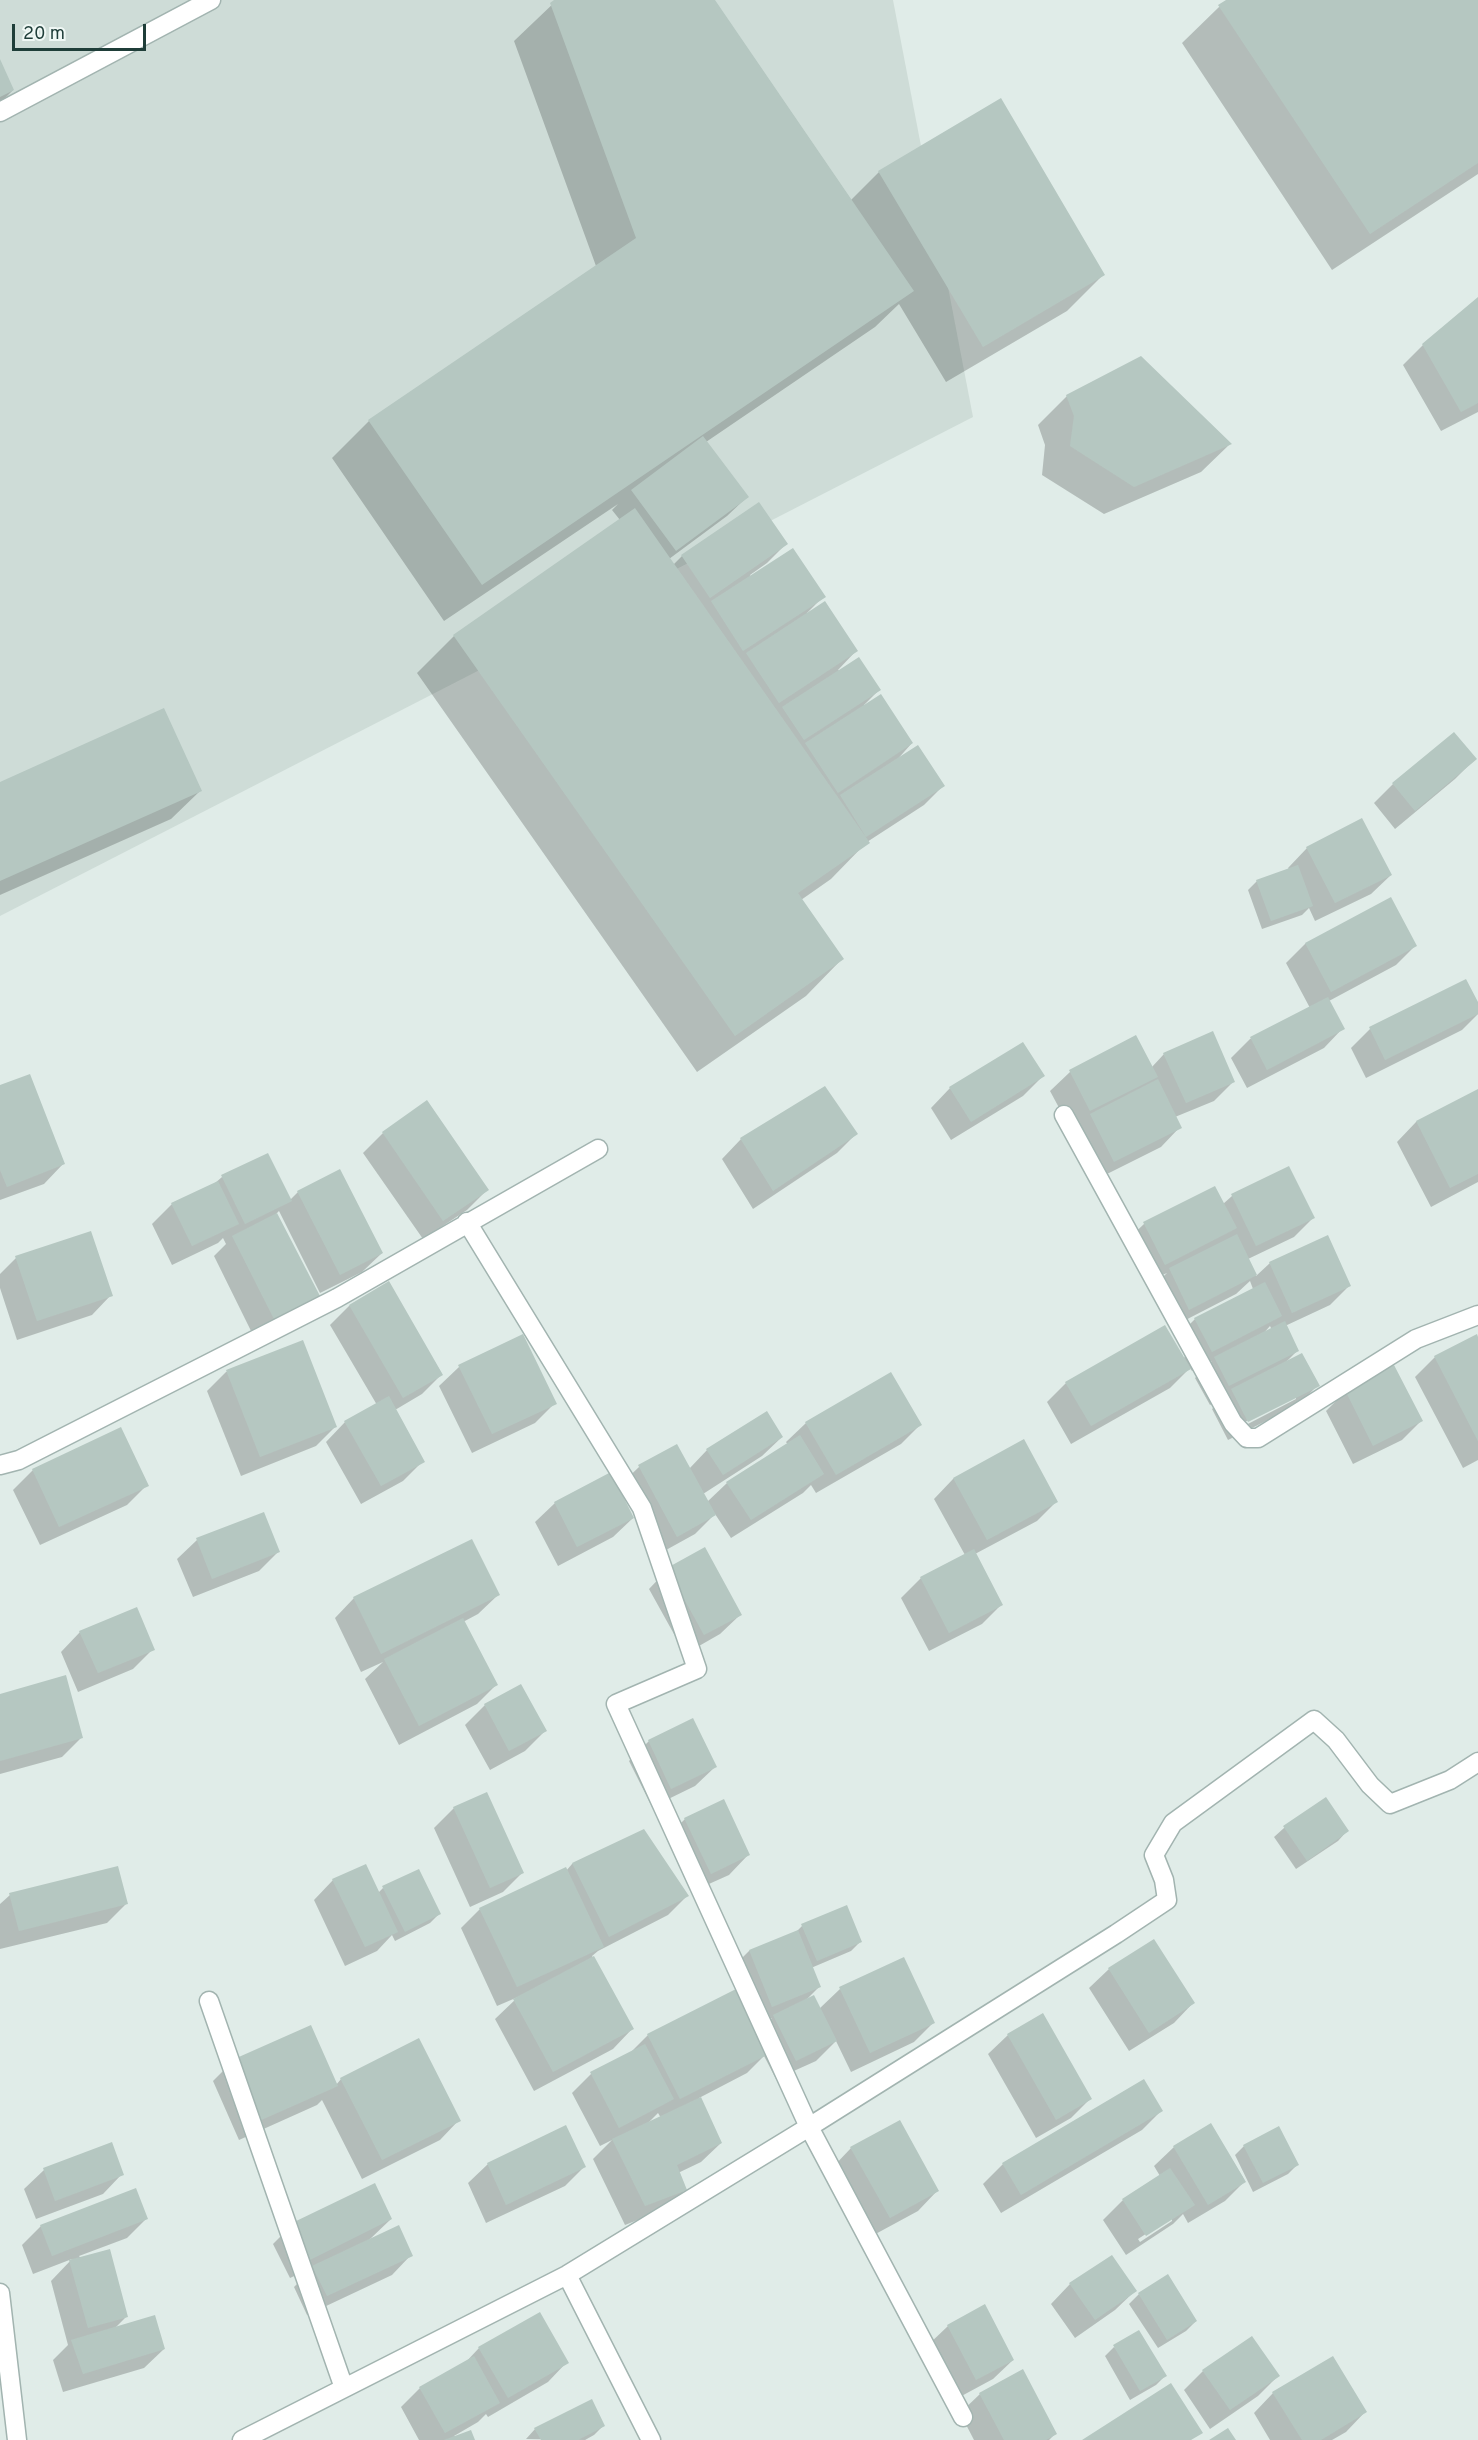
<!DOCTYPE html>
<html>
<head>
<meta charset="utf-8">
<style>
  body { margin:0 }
  #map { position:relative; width:1478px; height:2440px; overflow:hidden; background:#e0ece8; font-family:Overpass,sans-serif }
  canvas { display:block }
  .scale { position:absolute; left:12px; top:24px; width:134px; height:27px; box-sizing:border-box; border:3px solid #1f3e39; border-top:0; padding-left:8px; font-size:18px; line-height:21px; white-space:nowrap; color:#1f3e39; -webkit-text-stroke:4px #f0f8f5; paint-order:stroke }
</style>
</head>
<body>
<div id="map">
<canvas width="1478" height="2440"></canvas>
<div class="scale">20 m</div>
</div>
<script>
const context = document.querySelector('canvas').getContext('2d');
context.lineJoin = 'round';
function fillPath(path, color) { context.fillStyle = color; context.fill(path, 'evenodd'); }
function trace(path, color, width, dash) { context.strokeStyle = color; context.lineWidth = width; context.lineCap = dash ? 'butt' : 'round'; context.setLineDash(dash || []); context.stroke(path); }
fillPath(new Path2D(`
  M0,0H893L973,417L0,916Z`), '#cedcd7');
fillPath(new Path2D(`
  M557,0H714L851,200L879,172L1104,274L1067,311L946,382L899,304L875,327L706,442L747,497L727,516L669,559L673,565L682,556L759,504L786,544L767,563L750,575L751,577L824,596L807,613L856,651L838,670L879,690L864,705L912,743L896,761L943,786L924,805L867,842L831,879L801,900L842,959L806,996L697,1072L417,673L454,636L620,520L612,510L618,504L444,621L332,458L369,421L596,266L514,41Z
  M1229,0H1478V174L1332,270L1182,43L1219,7Z
  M0,62L13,90L0,103Z
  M1478,299V412L1441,431L1403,365L1423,345Z
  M1067,396L1230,444L1201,472L1104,514L1042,475L1045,445L1038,425Z
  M1475,759L1455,779L1395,829L1374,803L1393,784Z
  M0,783L200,791L171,819L0,895Z
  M1307,848L1391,875L1371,894L1315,921L1309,908L1302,915L1262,929L1248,890L1257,881L1289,870L1288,868Z
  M1390,899L1415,946L1396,965L1329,1001L1343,1028L1324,1048L1247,1088L1231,1058L1250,1039L1310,1008L1286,963L1305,944Z
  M1478,1005V1014L1462,1030L1366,1078L1351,1048L1370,1029Z
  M1164,1054L1234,1081L1214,1101L1175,1117L1180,1127L1161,1147L1095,1180L1071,1135L1080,1125L1071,1130L1050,1091L1070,1072L1151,1068Z
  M1043,1076L1023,1096L951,1140L931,1108L950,1088Z
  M0,1086L63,1164L44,1184L0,1200Z
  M1478,1091V1182L1431,1207L1397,1142L1416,1122Z
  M383,1133L487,1190L467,1210L423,1239L363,1153Z
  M856,1134L837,1153L753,1209L722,1159L741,1139Z
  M1289,1168L1313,1218L1294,1237L1248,1259L1256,1276L1270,1263L1349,1286L1330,1305L1285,1326L1298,1350L1286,1362L1318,1385L1298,1405L1228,1440L1212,1409L1223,1398L1210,1405L1195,1378L1212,1361L1192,1371L1190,1368L1170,1388L1071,1444L1047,1402L1066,1383L1183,1358L1185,1357L1176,1338L1195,1319L1253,1289L1250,1281L1236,1294L1170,1328L1150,1289L1167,1273L1145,1283L1124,1243L1144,1224L1223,1204L1232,1196ZM1270,1326L1272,1330L1263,1334ZM1296,1396V1399L1242,1427L1241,1424Z
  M222,1177L290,1200L298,1192L382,1253L362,1272L320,1293L279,1211L276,1214L318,1296L298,1315L254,1337L214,1256L226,1244L223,1238L218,1243L172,1265L152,1224L172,1204L214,1184Z
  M16,1258L111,1295L92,1315L17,1340L0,1288V1274Z
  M388,1283L442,1374L422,1394L395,1410L423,1461L403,1481L361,1504L326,1442L345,1422L377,1405L330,1325L349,1306Z
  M522,1336L555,1403L535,1423L472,1453L439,1386L459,1367Z
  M1476,1336L1478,1340V1460L1463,1468L1415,1377L1435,1357Z
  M302,1342L335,1427L316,1446L241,1476L207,1391L226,1372Z
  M1346,1391L1421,1421L1402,1440L1353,1464L1326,1411Z
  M806,1423L920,1425L901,1444L816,1493L811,1485L803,1493L731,1538L715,1514L695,1534L657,1555L622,1491L620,1493L633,1518L613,1537L558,1566L535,1522L555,1503L617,1488L639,1467L676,1446L689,1469L707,1450L782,1437L762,1456L703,1494L707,1502L727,1483L788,1445L786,1442Z
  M1023,1441L1057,1501L1037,1521L975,1554L1001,1605L982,1624L929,1651L901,1598L921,1578L965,1555L934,1499L953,1479Z
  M33,1470L147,1485L127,1505L40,1545L13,1490Z
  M197,1540L278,1552L259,1571L193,1597L177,1559Z
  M668,1569L740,1615L720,1634L685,1654L649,1589Z
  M498,1595L478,1614L463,1622L496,1685L477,1704L399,1745L365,1679L383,1662L361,1672L335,1618L354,1598Z
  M80,1632L153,1649L133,1669L78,1692L61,1652Z
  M0,1695L82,1737L62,1757L0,1774Z
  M485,1705L545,1731L525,1751L490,1770L465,1725Z
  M692,1720L715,1767L695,1786L652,1807L629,1761L649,1741Z
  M1326,1799L1347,1831L1338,1841L1296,1869L1274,1837L1284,1828Z
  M454,1808L522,1873L503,1892L470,1907L434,1828Z
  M685,1819L748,1855L729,1875L691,1892L666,1838Z
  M643,1831L687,1896L668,1915L598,1951L592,1956L632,2029L613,2049L534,2091L495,2019L518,1997L497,2006L461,1928L480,1909L566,1871L572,1864Z
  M333,1880L378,1893L383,1888L439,1914L430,1923L395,1941L392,1935L377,1951L345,1966L314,1900Z
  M10,1895L126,1904L107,1923L0,1949V1904Z
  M802,1926L860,1942L851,1951L811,1968L819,1987L806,2000L819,2009L840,1989L933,2023L914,2042L851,2072L836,2041L816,2061L776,2079L764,2056L747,2073L699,2098L721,2143L701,2162L678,2173L685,2190L666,2209L625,2225L593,2159L612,2140L600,2146L572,2093L591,2074L630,2053L648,2035L741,1998L730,1970L749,1951L796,1932ZM772,2018L756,2033L753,2026ZM658,2113L661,2118L648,2123Z
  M1109,1969L1193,2003L1174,2023L1129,2051L1089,1988Z
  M1008,2035L1090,2099L1071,2118L1036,2138L988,2054Z
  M233,2061L336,2085L341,2079L459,2120L440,2140L362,2179L322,2100L317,2105L239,2140L213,2081Z
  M1161,2111L1142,2130L1001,2213L983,2184L1003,2164Z
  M1211,2125L1245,2181L1225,2201L1188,2223L1183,2214L1173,2224L1126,2255L1103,2220L1123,2200L1160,2176L1154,2166L1174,2147ZM1172,2217V2221L1140,2242L1138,2239Z
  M111,2144L122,2174L103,2194L36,2219L24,2189L44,2170Z
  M1244,2146L1297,2165L1288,2174L1253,2192L1235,2155Z
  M851,2148L937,2191L918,2211L870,2237L832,2168Z
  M488,2164L584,2167L565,2186L486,2223L468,2183Z
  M146,2219L127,2238L79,2256L127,2316L115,2328L164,2349L144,2368L63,2392L53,2360L68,2345L51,2281L72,2259L33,2274L22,2245L41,2226Z
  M391,2219L368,2241L411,2255L392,2275L307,2315L294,2287L314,2267L290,2278L273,2244L293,2224Z
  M1070,2284L1135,2291L1115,2310L1075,2338L1051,2304Z
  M1139,2294L1196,2321L1186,2331L1158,2348L1129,2304Z
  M948,2326L1013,2360L993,2379L956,2399L928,2345Z
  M1114,2347L1165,2376L1156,2385L1130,2400L1105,2356Z
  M479,2348L567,2362L548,2382L488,2417L486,2414L478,2422L454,2436L473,2440H419L401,2407L420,2388L464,2364Z
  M1203,2371L1278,2376L1258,2396L1210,2429L1184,2390Z
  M1273,2393L1365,2412L1346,2432L1332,2440H1270L1254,2413Z
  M980,2394L1055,2434L1049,2440H974L960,2413Z
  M603,2426L594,2435L585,2440L526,2439L535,2429Z`), '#0003');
fillPath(new Path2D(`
  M554,0H715L914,291L482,585L368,420L636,238L550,3Z
  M1226,0H1478V163L1370,234L1218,5Z
  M0,59L14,90L0,97Z
  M1001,98L1105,275L983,347L878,171Z
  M1478,297V403L1461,412L1422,344Z
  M1141,356L1232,444L1134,487L1070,446L1074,416L1066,395Z
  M703,436L749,497L676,551L631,490Z
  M759,502L788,544L710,598L681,555Z
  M635,508L870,843L798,893L844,959L735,1036L453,635Z
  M793,548L826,597L743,651L711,601Z
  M825,601L858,651L779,703L746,653Z
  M859,657L881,690L804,740L782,707Z
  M881,694L913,743L838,793L805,743Z
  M164,708L202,791L0,881V782Z
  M1454,732L1477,759L1415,811L1392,783Z
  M918,745L945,786L866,837L840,795Z
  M1362,818L1392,875L1335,903L1306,847Z
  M1298,865L1313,906L1271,921L1256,880Z
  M1391,897L1417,946L1331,992L1305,943Z
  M1466,979L1478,1002V1014L1385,1060L1369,1027Z
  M1328,997L1345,1029L1267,1070L1250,1037Z
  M1213,1031L1235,1082L1186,1103L1163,1053Z
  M1136,1035L1158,1077L1090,1111L1069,1070Z
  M1023,1042L1045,1076L971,1122L949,1087Z
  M30,1074L65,1164L7,1187L0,1170V1085Z
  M1158,1079L1182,1128L1114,1162L1090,1114Z
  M825,1086L858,1134L773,1191L740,1138Z
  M1478,1089V1174L1450,1188L1416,1121Z
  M427,1100L489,1190L443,1221L382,1132Z
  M268,1153L292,1201L245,1224L221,1175Z
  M1289,1166L1315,1218L1256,1246L1231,1194Z
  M340,1169L383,1253L340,1275L297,1191Z
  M218,1181L239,1224L192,1246L171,1203Z
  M1215,1186L1237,1228L1165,1265L1143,1222Z
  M277,1213L320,1296L274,1319L232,1236Z
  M91,1231L113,1296L37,1321L15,1256Z
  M1237,1234L1257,1275L1189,1310L1169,1268Z
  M1328,1235L1351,1286L1292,1313L1269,1262Z
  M389,1281L443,1375L403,1398L349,1305Z
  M1265,1282L1282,1316L1212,1352L1194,1318Z
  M1285,1321L1299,1351L1229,1386L1214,1357Z
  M1165,1325L1191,1369L1091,1426L1065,1382Z
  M523,1334L557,1404L492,1434L458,1365Z
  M1477,1334L1478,1337V1441L1434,1356Z
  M303,1340L337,1427L260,1457L226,1370Z
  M1302,1353L1320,1386L1248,1422L1231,1389Z
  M1394,1365L1423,1421L1373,1446L1345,1390Z
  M891,1372L922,1425L836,1475L805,1422Z
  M389,1396L425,1462L381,1486L344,1421Z
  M767,1411L783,1437L723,1475L706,1449Z
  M121,1427L149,1486L59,1527L32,1469Z
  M800,1435L824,1474L751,1520L726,1482Z
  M1024,1439L1058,1502L987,1540L953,1478Z
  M677,1444L716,1515L677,1537L638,1465Z
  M611,1472L634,1518L577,1547L554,1502Z
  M264,1512L280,1552L212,1579L196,1538Z
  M472,1539L500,1595L381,1654L353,1597Z
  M705,1547L742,1615L704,1635L667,1568Z
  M974,1549L1003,1605L949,1633L920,1577Z
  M137,1607L155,1650L98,1673L79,1631Z
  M463,1618L498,1685L419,1726L384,1659Z
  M66,1675L83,1738L0,1761V1694Z
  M521,1684L547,1731L509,1751L484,1704Z
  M693,1718L717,1767L671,1789L648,1740Z
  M487,1792L524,1873L490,1888L453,1807Z
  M1326,1797L1349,1831L1307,1861L1283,1826Z
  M724,1799L750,1855L711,1874L684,1818Z
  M644,1829L689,1896L609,1937L572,1863Z
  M366,1864L398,1932L365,1947L332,1879Z
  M118,1866L128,1904L19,1931L9,1893Z
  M566,1867L604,1947L517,1987L479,1908Z
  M419,1869L441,1914L405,1932L382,1886Z
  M847,1905L862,1942L817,1961L801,1924Z
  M798,1930L821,1987L772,2007L749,1950Z
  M1154,1939L1195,2003L1149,2033L1108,1968Z
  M594,1956L634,2029L553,2072L513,1999Z
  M904,1957L935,2023L870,2053L839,1987Z
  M736,1989L769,2054L680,2099L647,2034Z
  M814,1995L837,2041L796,2061L773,2015Z
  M1043,2013L1092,2099L1056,2120L1007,2034Z
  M311,2025L338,2086L259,2121L232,2060Z
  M419,2038L461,2121L382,2160L340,2078Z
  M645,2044L674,2099L619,2128L590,2072Z
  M1144,2079L1163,2111L1021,2195L1002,2163Z
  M701,2097L722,2143L677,2165L687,2190L645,2206L612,2139Z
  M900,2120L939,2191L890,2218L850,2147Z
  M1211,2123L1246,2182L1208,2205L1173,2146Z
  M566,2125L586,2167L506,2205L487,2163Z
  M1279,2126L1299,2165L1263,2183L1243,2145Z
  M112,2142L124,2175L55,2201L43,2168Z
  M1170,2168L1195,2205L1146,2236L1122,2199Z
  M375,2183L392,2219L310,2260L292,2223Z
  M136,2188L148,2219L52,2256L40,2225Z
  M399,2225L413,2256L327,2296L312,2266Z
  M110,2249L128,2317L88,2328L69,2260Z
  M1112,2255L1137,2291L1095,2320L1069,2283Z
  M1168,2274L1197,2321L1167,2340L1138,2293Z
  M985,2304L1014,2360L976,2380L947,2325Z
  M540,2312L569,2363L508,2398L478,2347Z
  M155,2315L165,2349L83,2374L71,2340Z
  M1139,2330L1167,2376L1140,2391L1113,2345Z
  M1252,2336L1280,2376L1230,2410L1202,2370Z
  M474,2356L500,2403L445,2433L419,2387Z
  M1333,2356L1367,2412L1321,2440H1302L1272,2392Z
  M1023,2369L1057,2434L1046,2440H1004L979,2393Z
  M1171,2383L1203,2433L1191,2440H1082Z
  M592,2399L605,2426L578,2440H541L534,2428Z
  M1228,2428L1236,2440H1209Z
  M471,2430L475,2440H444Z`), '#b5c7c1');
const minor = new Path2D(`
  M0,112L211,0
  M1064,1115L1233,1423L1247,1438H1258L1416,1339L1478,1315
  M0,1465L19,1460L337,1298L598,1149
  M209,2001L344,2388
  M567,2275L651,2440
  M963,2417L809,2127L1116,1934L1167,1900L1164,1880L1154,1855L1173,1823L1314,1720L1336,1740L1370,1785L1390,1804L1450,1780L1478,1762
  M242,2440L567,2275L809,2127L616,1704L697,1669L642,1508L467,1222`);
const tertiary = new Path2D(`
  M0,2293L17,2440`);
trace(minor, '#a2b4b0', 21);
trace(tertiary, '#a2b4b0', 21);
trace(minor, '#fff', 18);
trace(tertiary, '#fff', 18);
</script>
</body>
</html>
